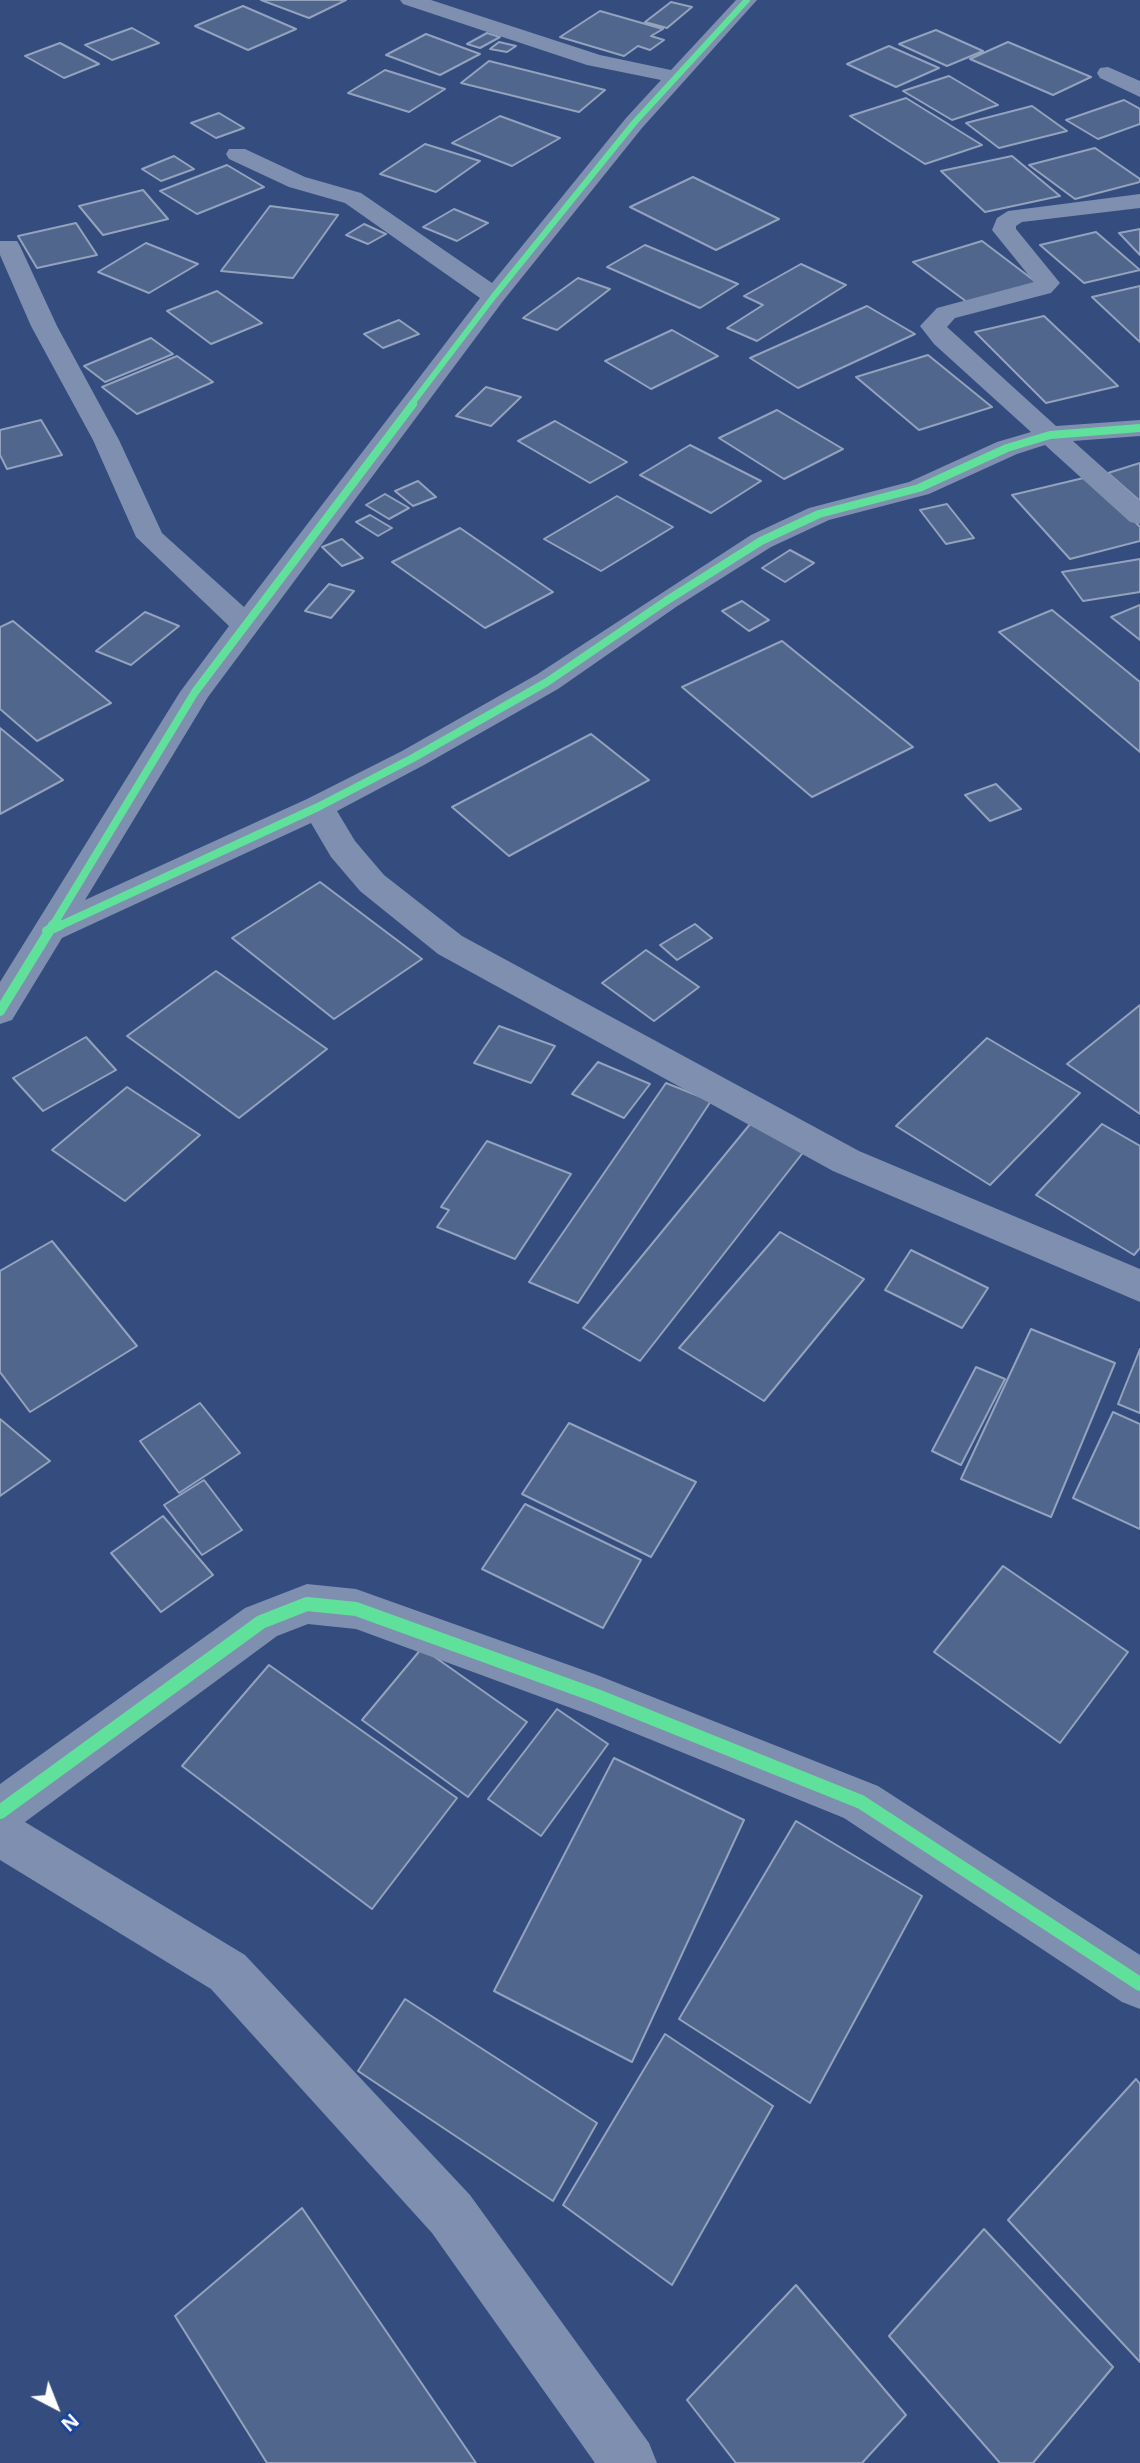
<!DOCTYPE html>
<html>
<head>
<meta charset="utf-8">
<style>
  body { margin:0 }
  #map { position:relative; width:1140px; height:2463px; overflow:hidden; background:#344d7e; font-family:"Noto Sans",sans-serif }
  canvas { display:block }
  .north { position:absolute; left:21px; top:2372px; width:70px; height:70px; -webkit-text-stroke:5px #15439d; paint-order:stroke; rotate:138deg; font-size:19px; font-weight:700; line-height:28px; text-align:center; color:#fff }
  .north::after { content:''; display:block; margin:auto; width:24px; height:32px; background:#fff; clip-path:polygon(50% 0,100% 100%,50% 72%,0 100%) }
</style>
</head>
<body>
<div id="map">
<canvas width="1140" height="2463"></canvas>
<div class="north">N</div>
</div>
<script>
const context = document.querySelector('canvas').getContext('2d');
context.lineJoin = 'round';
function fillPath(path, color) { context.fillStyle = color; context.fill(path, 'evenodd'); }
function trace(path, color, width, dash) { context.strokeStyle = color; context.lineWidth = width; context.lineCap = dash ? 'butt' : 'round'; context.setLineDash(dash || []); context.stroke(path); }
const building = new Path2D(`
  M261,0H346L309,18Z
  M671,2L692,7L667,28L645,22Z
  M243,6L296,29L248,50L195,26Z
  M600,11L663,29L651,36L664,40L650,50L638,46L624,56L560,37Z
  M132,28L159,43L112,60L85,45Z
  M936,30L983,51L947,66L899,44Z
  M487,33L500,37L480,48L467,44Z
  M426,34L480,54L440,75L386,55Z
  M499,42L516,46L507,52L490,49Z
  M1008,42L1091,77L1053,95L970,59Z
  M60,43L99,64L64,78L25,56Z
  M889,46L939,68L896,87L847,64Z
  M489,61L605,90L579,112L461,83Z
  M385,70L445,89L409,112L348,93Z
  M949,76L998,105L952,120L903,91Z
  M906,98L982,145L925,164L850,116Z
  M1124,100L1140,109V124L1098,139L1066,120Z
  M1032,106L1067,131L999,148L966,123Z
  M219,113L244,128L216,138L191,123Z
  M500,116L560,138L512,166L452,143Z
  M425,144L480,161L436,192L380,174Z
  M1095,148L1140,179V182L1075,199L1029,165Z
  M174,156L194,169L161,181L142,169Z
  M1012,156L1060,196L985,212L941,171Z
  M227,165L264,187L197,214L160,191Z
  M693,177L779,219L716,250L630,207Z
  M143,190L168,219L103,235L79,206Z
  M270,206L338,215L293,278L221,271Z
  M454,209L488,223L457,241L423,227Z
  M76,223L97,255L37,268L18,236Z
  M364,224L386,234L368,244L346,235Z
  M1140,229V255L1119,233Z
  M1096,232L1140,270L1084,283L1040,245Z
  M982,241L1040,285L971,305L913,262Z
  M146,243L198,264L149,293L98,272Z
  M645,245L738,284L700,308L607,267Z
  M801,264L846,285L757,341L727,328L763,305L744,296Z
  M578,278L610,289L557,330L523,318Z
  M1140,286V342L1092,297Z
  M217,291L262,323L211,344L167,311Z
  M867,306L915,334L798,388L750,358Z
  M1044,316L1118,386L1046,403L975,332Z
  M399,320L419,334L383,348L364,334Z
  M672,330L718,356L651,389L605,361Z
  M151,338L173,354L105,382L84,366Z
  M928,355L992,407L919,430L856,377Z
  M177,356L213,382L137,414L102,387Z
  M486,387L521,397L491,426L456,416Z
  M777,410L843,449L784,479L719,438Z
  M41,420L62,455L7,469L0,455V430Z
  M555,421L627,462L590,483L518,441Z
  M690,445L761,481L711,513L640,475Z
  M1140,463V501L1108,473Z
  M1092,476L1140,527V541L1070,559L1012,495Z
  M418,481L436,497L413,506L395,491Z
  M385,494L409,508L389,519L366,505Z
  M617,496L673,527L601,571L544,539Z
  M947,504L974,538L946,544L920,510Z
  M370,515L392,528L378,536L356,522Z
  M460,528L553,592L485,628L392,562Z
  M342,539L363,558L342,566L322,547Z
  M790,550L814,563L785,582L762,568Z
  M1140,559V592L1083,601L1062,572Z
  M329,584L354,591L331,618L305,611Z
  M742,601L769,620L749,631L722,611Z
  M1140,605V640L1111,617Z
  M1052,610L1140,682V752L999,632Z
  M145,612L179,626L131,665L96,651Z
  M13,621L111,703L37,741L0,709V627Z
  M782,641L913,747L812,797L682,687Z
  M0,728L63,780L0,814Z
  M591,734L649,780L509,856L452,807Z
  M996,784L1021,809L990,821L965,795Z
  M320,882L422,959L334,1019L232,938Z
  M695,924L712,938L677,960L660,945Z
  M646,950L699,987L654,1021L602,983Z
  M216,971L327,1049L239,1118L127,1036Z
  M1140,1005V1114L1067,1064Z
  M499,1026L555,1046L531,1083L474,1063Z
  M86,1037L116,1070L43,1111L13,1078Z
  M987,1038L1080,1093L990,1185L896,1126Z
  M598,1062L650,1084L624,1118L572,1094Z
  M666,1083L711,1101L578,1303L529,1282Z
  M127,1087L200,1135L125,1201L52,1150Z
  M751,1123L805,1150L640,1361L583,1328Z
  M1102,1124L1140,1146V1248L1134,1255L1036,1195Z
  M487,1141L571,1174L515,1259L437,1227L449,1210L441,1207Z
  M780,1232L864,1279L764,1401L679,1348Z
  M52,1241L137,1346L30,1412L0,1372V1271Z
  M911,1250L988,1288L962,1328L885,1290Z
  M1031,1329L1115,1363L1051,1517L961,1479Z
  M1140,1349V1413L1118,1404Z
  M976,1367L1005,1379L961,1465L932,1451Z
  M200,1403L240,1453L179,1493L140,1441Z
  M1113,1412L1140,1424V1529L1073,1498Z
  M0,1419L50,1461L0,1496Z
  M569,1423L696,1482L651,1557L522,1494Z
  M204,1480L242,1530L202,1555L164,1505Z
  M525,1504L641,1560L603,1628L482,1569Z
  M163,1516L213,1575L161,1612L111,1553Z
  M1003,1566L1128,1652L1060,1743L934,1652Z
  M422,1648L527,1722L468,1797L362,1720Z
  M269,1665L457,1798L372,1909L182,1766Z
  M557,1709L608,1744L541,1836L488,1799Z
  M614,1758L744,1820L632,2062L494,1991Z
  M796,1821L922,1896L810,2103L679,2019Z
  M405,1999L597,2123L553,2201L358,2071Z
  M665,2034L773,2106L672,2285L563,2205Z
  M1136,2079L1140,2084V2362L1008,2220Z
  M302,2208L476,2463H267L175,2316Z
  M984,2229L1113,2367L1033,2463H1000L889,2336Z
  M796,2285L906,2415L862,2463H736L687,2400Z`);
fillPath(building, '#51668c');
trace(building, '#93a2bd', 2);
fillPath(new Path2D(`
  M400,0H431L600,55L671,70L736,0H757L642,128L503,301L208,697L85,900L307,799L402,751L536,675L751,535L809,508L909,482L997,442L1031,432L934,344L920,326L937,308L1034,282L992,230L997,218L1008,211L1140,194V208L1022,222L1016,226V229L1060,283L1051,293L955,318L947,327L1056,426L1140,420V436L1073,441L1140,501V524L1130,522L1045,445L1017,454L929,494L829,520L771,547L676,607L558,689L424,765L337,811L355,841L384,875L462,936L859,1151L1140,1269V1302L833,1171L438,954L360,891L331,857L311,823L62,938L12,1020L0,1024V982L180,692L229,626L136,537L93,440L31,326L0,255V241H17L20,246L57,326L119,440L162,533L244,607L480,298L345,203L289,187L229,159L226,154L229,149H245L305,177L361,193L492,283L626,118L661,80L587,65L403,4Z
  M1108,67L1140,81V97L1100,78L1097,73L1100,68Z
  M307,1584L356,1589L597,1675L878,1786L1140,1955V2009L1122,2002L844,1818L590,1715L356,1629L308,1624L277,1636L25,1822L245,1955L470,2195L649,2443L657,2463H595L432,2233L211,1989L0,1860V1784L245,1608Z`), '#7f8faf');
trace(new Path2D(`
  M411,405L494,296L634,123L747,0`), '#60e19b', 6);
trace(new Path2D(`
  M52,927L195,692L413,404
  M57,927L318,807L413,758L547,682L666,601L761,541L819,514L919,488L1007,448L1050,435L1140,428`), '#60e19b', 8);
trace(new Path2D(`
  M47,931L60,925
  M0,1011L53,925`), '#60e19b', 10);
trace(new Path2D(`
  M0,1812L261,1622L307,1604L356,1609L597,1696L861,1802L1140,1984`), '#60e19b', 14);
</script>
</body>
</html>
